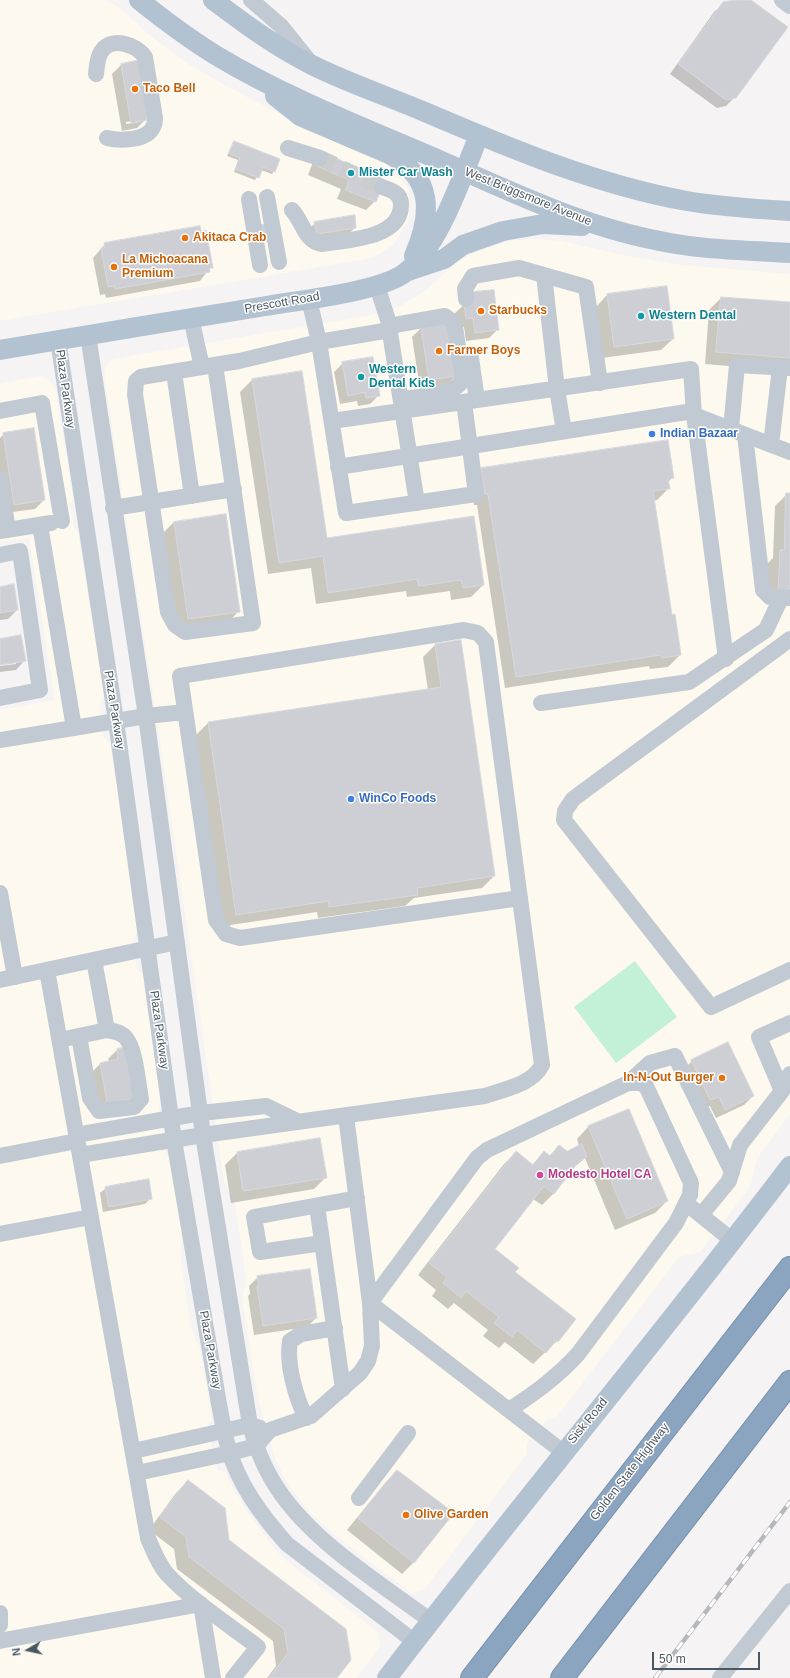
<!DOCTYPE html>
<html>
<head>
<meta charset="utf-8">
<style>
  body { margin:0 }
  #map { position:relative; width:790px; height:1678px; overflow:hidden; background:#f5f3f3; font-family:Helvetica,sans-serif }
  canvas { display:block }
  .north { position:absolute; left:8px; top:1630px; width:40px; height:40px; -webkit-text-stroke:3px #fff; paint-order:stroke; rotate:261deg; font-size:11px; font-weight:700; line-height:16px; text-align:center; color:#4a5661 }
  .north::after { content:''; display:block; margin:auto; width:14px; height:18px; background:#4a5661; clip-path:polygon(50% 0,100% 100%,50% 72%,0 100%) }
  .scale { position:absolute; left:652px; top:1652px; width:108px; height:18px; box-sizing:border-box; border:2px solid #4a5661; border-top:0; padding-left:5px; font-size:12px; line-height:14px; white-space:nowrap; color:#4a5661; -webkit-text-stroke:3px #fff; paint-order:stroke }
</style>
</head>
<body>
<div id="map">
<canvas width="790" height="1678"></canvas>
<div class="north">N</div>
<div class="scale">50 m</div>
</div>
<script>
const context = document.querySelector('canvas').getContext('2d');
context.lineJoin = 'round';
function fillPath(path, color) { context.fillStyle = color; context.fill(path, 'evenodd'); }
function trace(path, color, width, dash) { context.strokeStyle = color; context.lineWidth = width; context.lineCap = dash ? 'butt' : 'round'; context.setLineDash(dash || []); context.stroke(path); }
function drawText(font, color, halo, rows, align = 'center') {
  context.font = font + ' Helvetica,sans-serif'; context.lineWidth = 3; context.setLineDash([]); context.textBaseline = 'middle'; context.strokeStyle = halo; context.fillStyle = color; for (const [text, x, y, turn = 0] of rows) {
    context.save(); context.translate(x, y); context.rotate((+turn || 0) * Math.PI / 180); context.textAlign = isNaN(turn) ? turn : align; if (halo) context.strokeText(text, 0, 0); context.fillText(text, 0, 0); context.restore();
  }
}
fillPath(new Path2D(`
  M0,0H104L117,6L152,37L190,65L241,94L310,129L383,157L409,190V220L394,244L373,258L0,321Z
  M531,239L563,241L618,254L681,265L790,274V1114L761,1153L756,1161L752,1181L747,1191L700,1252L679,1257L556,1418L547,1420L527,1444V1454L424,1590L411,1593L331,1532L308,1511L286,1481L275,1458L258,1399L242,1299L246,1278L235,1203L224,1181L159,736L104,374L106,365L112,359L372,315L401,306L426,290L459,261L469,255L508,241Z
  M41,376L50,381L56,390L73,499L70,504L74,528L78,532L104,696L99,706L103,737L110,742L138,931L133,939L137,969L145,976L163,1099L159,1107L166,1156L172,1160L182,1236L181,1262L191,1328L200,1347L212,1420L207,1427L218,1470L226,1473L234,1491L248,1513L274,1548L288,1562L379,1633L380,1647L356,1678H0V710L55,700L29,538L0,542V383Z`), '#fdf9ef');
fillPath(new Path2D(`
  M635,961L677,1017L616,1063L574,1007Z`), '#c3f1d5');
fillPath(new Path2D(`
  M743,0H749L735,97L726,106L717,108L670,74L714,12L724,3Z
  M121,65L149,114L145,117L146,119L137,128L122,131L112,74ZM143,119L140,122L126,124V122Z
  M234,143L274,171L272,174L261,170L255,180L234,172L238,160L227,156Z
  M322,153L375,201L366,210L337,199L341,189L308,175L313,162Z
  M315,223L355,227L350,233L311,240L309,229Z
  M105,244L211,267L200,281L106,298L105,294L100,295L93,258Z
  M607,295L673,339L661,350L602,358L596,307Z
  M721,298L790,303V369L788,371L705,364L709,310Z
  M464,305L498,329L489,338L466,341L464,327H457L455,313Z
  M421,328L456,376L447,385L420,389L412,337Z
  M343,363L379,395L370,404L358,406L357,401L340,404L334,372Z
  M252,380L326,539L483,585L471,597L451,600L450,591L407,597L406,591L316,604L311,568L268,574L240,392Z
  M4,434L44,500L35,509L5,513L0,477V438Z
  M482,469L673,477L668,482L669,488L657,500L653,501L671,616L680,655L668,667L650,669L649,666L505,688L477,505H474L470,481Z
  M787,494H790V604L767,603L768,563L773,558L775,506Z
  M174,522L239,611L227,623L176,631L162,534Z
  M0,588L17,610L8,619L0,620Z
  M0,640L24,661L16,670L0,672V666L16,664V662L0,664Z
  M435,645L494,876L482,888L414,898L405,906L318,918L317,912L224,926L196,735L208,723L428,690L423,657Z
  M126,1048L135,1098L98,1112L92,1072L101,1063L109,1062L108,1059L117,1050Z
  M692,1061L753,1096L744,1105L716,1118L710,1106L700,1108L683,1070Z
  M628,1110L667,1201L655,1213L615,1230L585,1158L570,1171L554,1193L542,1205L533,1199L494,1250L514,1272L574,1319L557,1341L533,1364L505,1342L499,1348L483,1336L488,1330L454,1303L448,1309L432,1296L436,1290L418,1275L504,1164L516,1152L532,1165L544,1152L549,1156L559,1146L567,1152L579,1146L577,1139L588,1127Z
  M237,1153L326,1177L314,1189L231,1203L225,1165Z
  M106,1188L151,1198L145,1204L103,1212L100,1193Z
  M258,1277L316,1318L307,1327L254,1335L248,1296L250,1294L249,1286Z
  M397,1471L414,1562L402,1574L347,1530L385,1483Z
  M188,1481L228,1541L336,1678H267L276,1666L273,1641L177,1569L174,1549L149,1530L176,1493Z`), '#0003');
const building = new Path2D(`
  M736,0H751L788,27L736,98L726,100L678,64L723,2Z
  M140,60L150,114H146L147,120L131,123L121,64Z
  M234,141L280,159L275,172L263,167L259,178L236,169L240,158L229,153Z
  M322,152L385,180L376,202L346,190L349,180L317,166Z
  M355,215L356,228L317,234L314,222Z
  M268,224L271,240L260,242L257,226Z
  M200,226L201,231L206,230L213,268H209L210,272L115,289L114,286L108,287L101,248L105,247L104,243Z
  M667,286L674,339L614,347L607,294Z
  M494,290L499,330L475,333L473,318L466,319L464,303L472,292Z
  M721,297L790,302V358L716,352Z
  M449,322L457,376L429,380L421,327Z
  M373,357L380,396L366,398L365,392L348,396L342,362Z
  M302,371L327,538L474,516L484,585L463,588L461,580L419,586L417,579L328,593L323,556L279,563L252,379Z
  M34,428L45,500L14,505L3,433Z
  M668,440L674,478L668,479L670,489L653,491L672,615L675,614L681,655L662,658L661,655L516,677L488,494H485L481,468Z
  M786,493H790V592L778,591L780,550H784Z
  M226,514L240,612L188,619L174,522Z
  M14,584L18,610L0,613V587Z
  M21,635L26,661L0,665V639Z
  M461,640L495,876L417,888L418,895L329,907V901L236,915L208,722L441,687L435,644Z
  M728,1042L754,1096L725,1110L719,1097L710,1100L691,1060Z
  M127,1047L136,1098L107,1103L100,1063L118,1059L117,1049Z
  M629,1109L668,1201L627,1219L588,1126Z
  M320,1138L327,1178L243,1191L237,1152Z
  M582,1144L587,1157L579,1161L554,1194L544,1186L495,1249L519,1268L515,1272L576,1319L558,1342L556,1340L546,1353L517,1330L512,1337L494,1323L499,1317L466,1291L461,1298L443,1283L447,1277L429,1263L516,1151L533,1165L544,1151L550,1156L559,1145L567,1151Z
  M149,1179L152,1199L109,1207L105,1187Z
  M310,1269L317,1318L263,1326L257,1286H259L257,1276Z
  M397,1470L454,1513L414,1563L358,1518Z
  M188,1480L225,1508L229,1540L346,1629L351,1660L337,1678H269L288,1653L284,1629L189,1557L186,1537L160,1517Z`);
fillPath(building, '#cdcfd5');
trace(building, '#d7d9de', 1);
trace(new Path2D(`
  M320,158L382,187`), '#caccce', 16, [16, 8]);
const highway = new Path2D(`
  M472,1678L790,1268
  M562,1678L790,1382`);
trace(highway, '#7690ad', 24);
trace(new Path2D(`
  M251,0L281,26L310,62
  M782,0L790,6
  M96,74C97,67 97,58 101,52C111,36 136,44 145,57L155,118C155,120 155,124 153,127C147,141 119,141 107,138
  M288,148L320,158
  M267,197L279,262
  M249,199L260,265
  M292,210C303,222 305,242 322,244C346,240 402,239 401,204C401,193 391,190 382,187
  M544,275L557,389L564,431
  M377,286L388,320L417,503
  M309,299L319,342L346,513L476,494L464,402
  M466,299L465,289L473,276L519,268L586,287L600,383
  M191,318L202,367
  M389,326L445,316L454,323L455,327L463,379C455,397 420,396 402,399
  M88,335L146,716L203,1135L250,1425C255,1444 261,1461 271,1478C304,1537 377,1581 431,1621
  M58,340L116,721L174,1140L219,1404C222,1419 224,1433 228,1447C238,1484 262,1516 287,1544L415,1642
  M471,358L477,400
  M215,365L253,623L185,632L175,625L168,612L135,394L136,381L141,377L239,361L319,342L390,330
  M174,372L192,496
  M0,411L42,403L62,521
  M694,415L790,452
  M332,421L691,369L694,415L726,659
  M731,429L737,365L790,368
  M745,435L763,590L770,597L790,598
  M771,445L780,367
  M338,467L693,411
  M0,479L8,530
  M113,508L234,489
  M40,525L74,728
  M0,531L51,523
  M0,555L20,551L40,690L0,698
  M790,639L573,799L565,811L564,820L711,1007L790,970
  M541,703L689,682L766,630L781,598
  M0,740L146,716L185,712
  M0,893L15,977
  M47,970L148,1538C153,1550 158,1564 167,1574C193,1602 228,1624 258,1647L233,1678
  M0,980L177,942
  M79,1036L90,1098L99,1111L134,1107L141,1099C138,1084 136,1050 126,1038C121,1032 114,1031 107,1030
  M69,1038L107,1030L94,960
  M782,1091L759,1037L790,1023
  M76,1135L201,1113L266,1106L299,1122
  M80,1155L203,1135L485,1096C504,1089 532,1085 542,1065L486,642L478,633L464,630L180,676L216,920L226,934L240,938L520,898
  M0,1156L77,1141
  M317,1206L343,1389
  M692,1208L733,1241
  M701,1215L729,1181L740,1145L782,1091L790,1074
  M0,1234L91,1217
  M322,1243L260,1252L254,1217L357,1198
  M509,1410C535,1393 557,1377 578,1354L676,1223L690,1195L691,1183L646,1086L640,1083H628
  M306,1418C296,1398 286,1364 290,1341L301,1334L335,1328
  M133,1451L250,1425L260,1428
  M563,1452L370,1303L477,1158L487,1150L628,1083L650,1063L675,1056L732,1172
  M137,1473L230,1453L256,1446L270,1430L311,1416L360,1373L368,1361L372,1346L370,1303L346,1116
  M359,1498L408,1433
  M0,1613V1625
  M0,1641L201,1604L213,1678
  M720,1678L790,1591`), '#c1cad2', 16);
trace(new Path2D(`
  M139,0C164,20 189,39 217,56C287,98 365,128 439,160C509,191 580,225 655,240C699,250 745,250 790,253
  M213,0C245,24 276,47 312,65C348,83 387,96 425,112C509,148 597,185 687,201C721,207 756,209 790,211
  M275,96L300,116L389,154C434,177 432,214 414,256
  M408,271L444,259L463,245L503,231L543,224L582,226
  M0,350C89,335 177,320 266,306C300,300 381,292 406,272C439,247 463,174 479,135
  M387,1678C519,1505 659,1339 790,1166`), '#b3c2d1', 20);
trace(highway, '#8ba5c1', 22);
const rail = new Path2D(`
  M655,1678L790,1502`);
trace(rail, '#b5b8bd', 4.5);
trace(rail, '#fff', 3, [9]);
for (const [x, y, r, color] of [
  [135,89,4,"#e8710a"],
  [351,173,4,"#0f9aa8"],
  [185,238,4,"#e8710a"],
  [114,267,4,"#e8710a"],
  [481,311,4,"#e8710a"],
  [641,316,4,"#0f9aa8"],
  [439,351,4,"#e8710a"],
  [361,377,4,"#0f9aa8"],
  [652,434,4,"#3f7fe0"],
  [351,799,4,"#3f7fe0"],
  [722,1078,4,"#e8710a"],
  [540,1175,4,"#d1479c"],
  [406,1515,4,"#e8710a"]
]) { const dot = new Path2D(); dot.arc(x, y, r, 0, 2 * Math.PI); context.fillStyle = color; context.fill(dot); trace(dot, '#fff', 1.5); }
drawText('bold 12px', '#c56008', '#fff', [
  ["Taco Bell",143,89],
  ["Akitaca Crab",193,238],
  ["La Michoacana",122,260],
  ["Premium",122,274],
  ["Starbucks",489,311],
  ["Farmer Boys",447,351],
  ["In-N-Out Burger",714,1078,"right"],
  ["Olive Garden",414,1515]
], 'left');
drawText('bold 12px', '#0d838f', '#fff', [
  ["Mister Car Wash",359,173],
  ["Western Dental",649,316],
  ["Western",369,370],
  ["Dental Kids",369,384]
], 'left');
drawText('12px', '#4a5661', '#fff', [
  ["West Briggsmore Avenue",528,197,22],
  ["Prescott Road",282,303,-10],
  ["Plaza Parkway",65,389,82],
  ["Plaza Parkway",114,710,81],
  ["Plaza Parkway",159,1030,82],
  ["Plaza Parkway",210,1350,80],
  ["Sisk Road",588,1421,-51],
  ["Golden State Highway",630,1472,-52]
]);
drawText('bold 12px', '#366cbe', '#fff', [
  ["Indian Bazaar",660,434],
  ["WinCo Foods",359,799]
], 'left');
drawText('bold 12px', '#b23c85', '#fff', [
  ["Modesto Hotel CA",548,1175]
], 'left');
</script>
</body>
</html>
